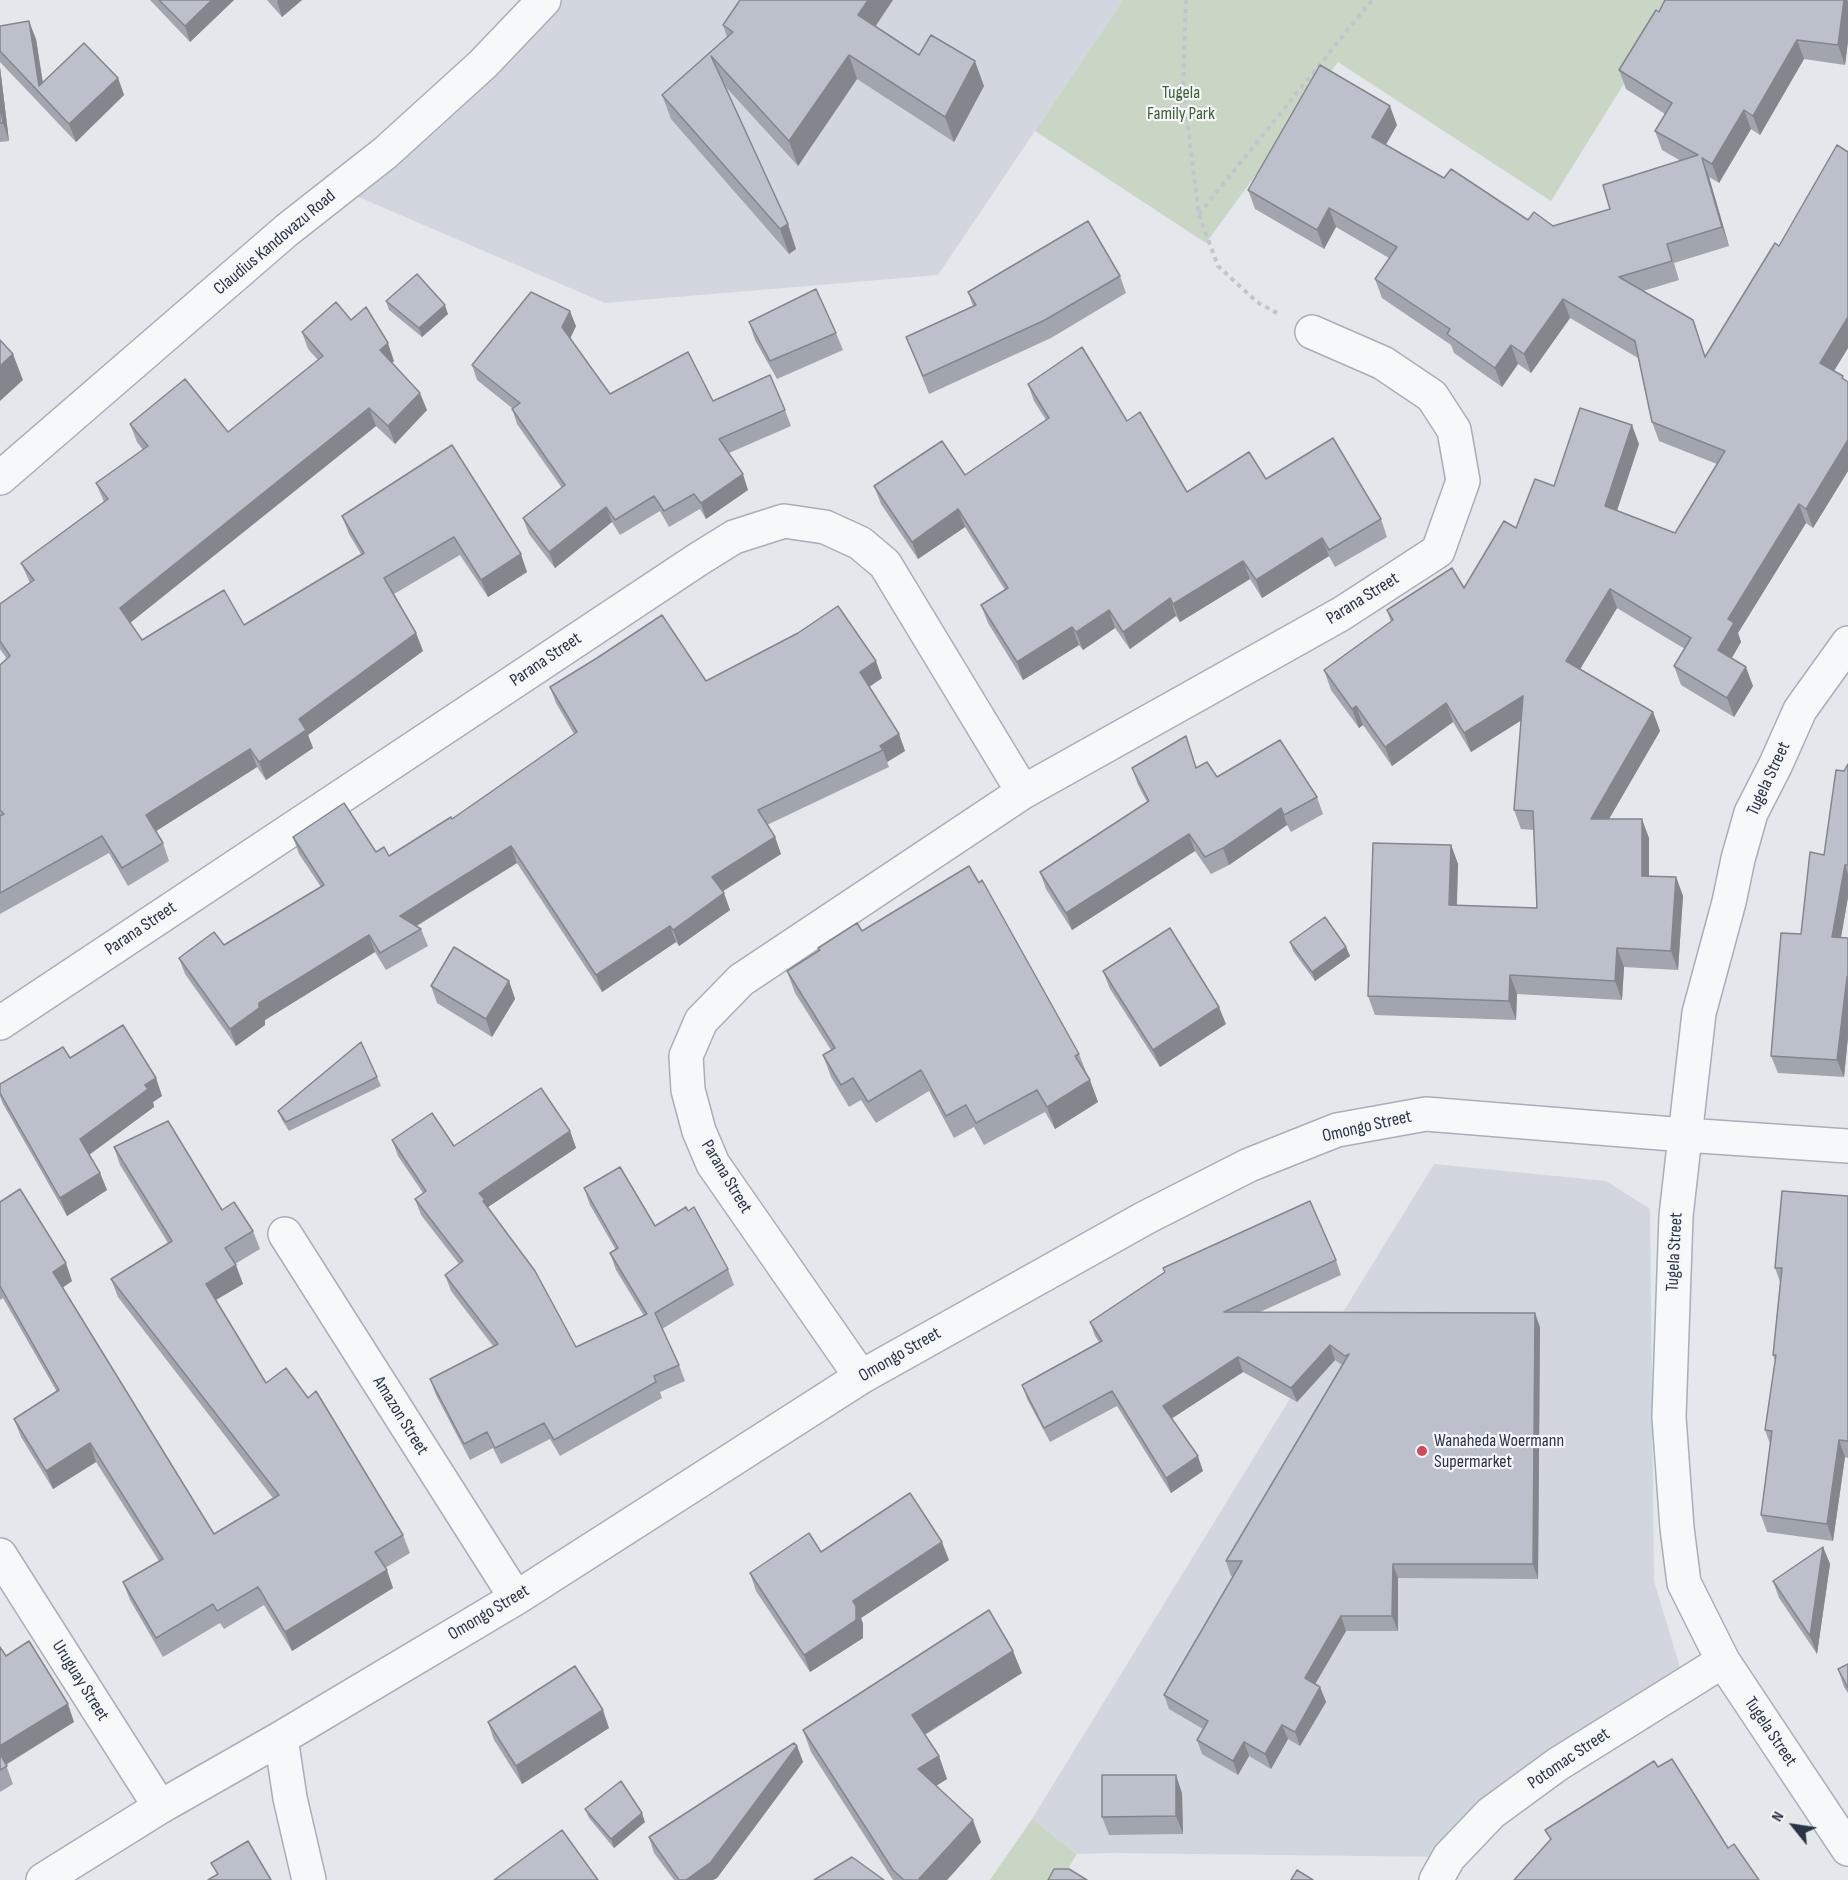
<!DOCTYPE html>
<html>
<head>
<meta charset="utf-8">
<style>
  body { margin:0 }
  #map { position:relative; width:1848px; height:1880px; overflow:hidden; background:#e4e7ec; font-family:"Sofia Sans Condensed",sans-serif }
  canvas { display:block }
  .north { position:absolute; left:1764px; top:1796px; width:60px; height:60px; -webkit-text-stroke:4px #f4f6f9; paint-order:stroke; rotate:300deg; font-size:16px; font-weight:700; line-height:24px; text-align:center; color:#2b3445 }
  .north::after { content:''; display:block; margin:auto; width:21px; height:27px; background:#2b3445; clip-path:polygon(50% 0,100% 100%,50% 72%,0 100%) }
</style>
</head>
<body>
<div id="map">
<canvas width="1848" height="1880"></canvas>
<div class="north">N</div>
</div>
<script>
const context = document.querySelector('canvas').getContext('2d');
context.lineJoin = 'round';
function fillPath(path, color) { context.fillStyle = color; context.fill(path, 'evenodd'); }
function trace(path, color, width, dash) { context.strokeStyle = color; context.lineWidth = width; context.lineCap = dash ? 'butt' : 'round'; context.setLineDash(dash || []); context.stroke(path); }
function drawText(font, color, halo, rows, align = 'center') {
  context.font = font + ' "Sofia Sans Condensed",sans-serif'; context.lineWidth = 4.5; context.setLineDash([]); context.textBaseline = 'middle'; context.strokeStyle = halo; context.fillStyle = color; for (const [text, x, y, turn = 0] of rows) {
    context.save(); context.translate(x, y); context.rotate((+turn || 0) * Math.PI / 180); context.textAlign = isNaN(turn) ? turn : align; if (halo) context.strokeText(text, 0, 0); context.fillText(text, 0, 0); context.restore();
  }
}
fillPath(new Path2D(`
  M532,0H1123L938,275L605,303L340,189Z
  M1434,1164L1606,1181L1650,1209L1654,1581L1685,1684L1449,1857L1112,1853L1077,1854L1032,1819Z`), '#d2d6de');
fillPath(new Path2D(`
  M1123,0H1676L1551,201L1338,62L1206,243L1035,131Z
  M1032,1819L1077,1854L1061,1880H990Z`), '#c9d6c5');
const minor = new Path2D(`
  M0,478L287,230L385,153L483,64L544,0
  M1848,643L1800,710L1776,764L1751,813L1738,859L1729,902L1699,1013L1676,1216L1669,1417L1677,1528L1684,1583L1723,1661L1848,1849
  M0,1023L697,560L734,537L784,521L825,527L860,543L885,564L1023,792
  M285,1234L516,1598
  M861,1377L713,1164L699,1131L688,1090L686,1056L701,1021L741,980L1023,792L1341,614L1438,551L1463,481L1454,430L1432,396L1383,363L1312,332
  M0,1555L160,1807
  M281,1738L290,1798L309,1880
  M43,1880L160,1807L281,1738L516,1598L861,1377L1145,1218L1249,1165L1337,1130L1426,1114L1685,1135L1848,1146
  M1436,1880L1449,1857L1491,1813L1558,1764L1723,1661`);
trace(minor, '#a9aeb7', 36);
trace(new Path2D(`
  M1186,0L1183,88L1199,215L1218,266L1257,302L1277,313
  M1199,214L1372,0`), '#c2c5cb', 4, [4.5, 4.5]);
trace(minor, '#f7f8fa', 33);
fillPath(new Path2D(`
  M150,0H234L190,42Z
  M267,0H302L282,17Z
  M1665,0H1848V41L1845,65L1804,59L1760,135L1751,129L1719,183L1709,177L1729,246L1674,263L1679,280L1643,291L1693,320L1705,356L1848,348L1834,371L1848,382V471L1813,528L1806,523L1738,633L1741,642L1732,658L1753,686L1734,717L1681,685L1674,666L1685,649L1617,608L1580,669L1653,712L1660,731L1609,819L1649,838V876L1676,877L1683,896L1678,970L1624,967L1622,1000L1517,994L1516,1020L1375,1015L1368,996L1451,845L1458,864L1457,905L1537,908L1534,830L1521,829L1514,810L1521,720L1471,752L1453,722L1392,766L1363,725L1359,728L1331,690L1324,670L1391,622L1387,610L1464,588L1554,486L1639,444L1617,511L1675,533L1717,464L1659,441L1652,422L1638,358L1570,318L1531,373L1518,364L1502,387L1454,353L1451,345L1382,298L1375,279L1389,258L1336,227L1324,249L1255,209L1248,190L1397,125L1386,145L1444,178L1528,220L1553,226L1610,209L1681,161L1662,150L1655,131L1665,114L1626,89L1619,70L1659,12Z
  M723,25L875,26L919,55L984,86L954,142L857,79L798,166L724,85L796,249L789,254L671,119L662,95L727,37Z
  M0,26L36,39L43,82L118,78L124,95L76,142L0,62Z
  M0,67L9,141L0,142Z
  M1120,276L1126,293L1051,338L929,394L906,337L973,306L968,292Z
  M386,301L448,314L422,337L389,310Z
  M351,320L394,361L392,363L427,410L395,444L376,426L130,623L142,640L244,625L361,554L349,534L342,516L452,445L527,572L488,597L460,555L394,594L416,633L423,651L308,735L313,748L266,780L257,767L156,831L163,843L169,861L128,886L109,853L0,914V665L7,659L0,649V604L30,583L21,563L104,502L96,483L143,450L137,442L130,424L228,432L318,360L308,349L302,332Z
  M749,322L836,333L843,350L777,379L755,340Z
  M576,326L570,338L610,394L713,401L785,410L791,426L729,453L748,490L706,519L700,509L669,527L660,511L620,535L612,522L555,568L529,534L523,518L562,488L517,424L512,408L477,380L472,365Z
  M1028,384L1127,421L1187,492L1266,479L1381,519L1387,537L1335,567L1329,556L1262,598L1250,579L1180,622L1176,616L1130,649L1115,628L1083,650L1079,645L1023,680L988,623L981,605L1005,590L965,527L918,559L881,504L874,486L965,475L1046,420L1034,401Z
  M882,678L869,687L899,734L905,751L887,762L889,767L767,825L775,837L781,854L722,892L730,910L679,946L676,942L602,992L517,863L417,926L421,929L428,946L386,970L375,952L265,1020V1025L236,1046L185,974L179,958L224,945L321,887L299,854L293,837L376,852L389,856L452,819L574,734L556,703L550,687L706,681Z
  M1848,764V897L1841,938H1848V1037L1844,1077L1778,1073L1771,1056L1801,934L1824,855L1844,771Z
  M1132,768H1197L1217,777L1317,797L1323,814L1291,832L1287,825L1229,865L1211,874L1195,851L1072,930L1046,889L1040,872L1147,802L1138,785Z
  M862,931L1079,1054L1098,1102L1055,1129L1045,1112L984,1145L974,1127L954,1138L929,1091L876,1123L861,1100L849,1107L831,1077L823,1055L831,1050L795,993L787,971L819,951L818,948Z
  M1290,942L1346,947L1350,956L1315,981L1293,951Z
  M1103,971L1226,1024L1160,1067L1110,989Z
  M509,981L515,999L492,1037L437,1003L431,986Z
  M70,1058L156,1078L162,1096L153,1102L154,1107L89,1155L100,1173L107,1190L67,1216L3,1104L0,1096V1084Z
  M377,1077L381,1086L289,1131L282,1120L278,1111Z
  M570,1131L576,1148L488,1207L576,1347L644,1316L616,1270L610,1253L616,1250L590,1205L584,1188L655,1226L688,1211L728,1269L734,1285L662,1329L679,1365L685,1381L660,1392L662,1398L560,1456L550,1439L501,1464L493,1448L470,1460L436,1395L430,1379L493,1346L451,1291L445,1275L459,1264L421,1215L415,1199L423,1193L398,1156L392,1140L454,1146Z
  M114,1147L222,1210L253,1231L260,1249L235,1264L243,1284L216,1300L266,1383L403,1535L410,1553L385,1568L393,1588L292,1651L264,1605L224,1629L220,1623L163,1657L130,1600L123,1582L159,1561L96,1462L53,1489L21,1437L14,1419L57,1392L3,1298L0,1300V1202L72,1281L62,1288L214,1534L273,1498L118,1297L111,1279L168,1243L120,1165Z
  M1848,1196V1458L1845,1457L1833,1541L1767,1532L1761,1515L1770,1444L1765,1430L1775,1361L1773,1355L1780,1282L1775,1268Z
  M1336,1260L1341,1275L1260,1312L1540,1327L1538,1579L1398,1578V1631H1346L1315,1684L1320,1687L1326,1702L1300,1746L1288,1739L1271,1769L1249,1756L1238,1775L1202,1754L1197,1740L1203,1729L1169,1709L1164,1695L1234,1576H1231L1226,1561L1342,1365L1335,1360L1297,1402L1243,1372L1172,1418L1203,1471L1171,1493L1117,1406L1050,1442L1027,1399L1022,1385L1099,1342L1095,1336L1090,1322Z
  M1823,1547L1830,1564L1817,1654L1779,1598L1773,1581Z
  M821,1552L949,1560L861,1618L863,1624V1638L810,1672L756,1591L750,1573Z
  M0,1647L6,1656L74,1722L6,1765L13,1784L0,1792Z
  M1848,1664V1693L1844,1687L1838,1669Z
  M1022,1673L925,1735L939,1756L947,1779L936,1786L981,1842L947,1880H893L811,1752L803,1730Z
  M488,1722L609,1728L522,1784L494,1740Z
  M797,1746L803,1762L717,1878L713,1880H674L654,1853L649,1837Z
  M1182,1793L1183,1834L1109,1835L1102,1817Z
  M585,1809L645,1822L614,1848L589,1818Z`), '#a1a5ae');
fillPath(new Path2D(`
  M212,0H234L190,42L185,26Z
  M278,0H302L282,17L277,1Z
  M868,0H893L867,39L858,15Z
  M1844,0H1847L1848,2V41L1845,65L1838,45Z
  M29,21L36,39L45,99L39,86Z
  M1797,40L1804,59L1760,135L1753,116Z
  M849,55L857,79L798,166L789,141Z
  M975,61L984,86L954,142L945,117Z
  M0,67L9,141L3,123L0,102Z
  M118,78L124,95L76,142L69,124Z
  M1390,106L1397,125L1379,156L1372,137Z
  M1744,110L1751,129L1719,183L1712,164Z
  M1702,158L1709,177L1729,246L1722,227Z
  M1329,208L1336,227L1324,249L1317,230Z
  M788,224L796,249L789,254L780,229Z
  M1563,299L1570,318L1531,373L1524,354Z
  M445,305L448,314L422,337L419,328Z
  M570,311L576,326L568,343L562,327Z
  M1848,317V348L1827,382L1820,363Z
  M388,343L394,361L387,368L380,350Z
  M1511,345L1518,364L1502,387L1495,368Z
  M13,354L23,380L0,401V366Z
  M420,393L427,410L395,444L388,426Z
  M369,408L376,426L126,626L120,608Z
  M1632,425L1639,444L1612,525L1605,506Z
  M1848,440V471L1813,528L1806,509Z
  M743,474L748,490L706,519L701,503Z
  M1799,504L1806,523L1738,633L1741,642L1725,669L1718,650L1728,619Z
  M606,507L612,522L555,568L549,552Z
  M958,509L965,527L918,559L912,542Z
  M1322,538L1329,556L1262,598L1256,580Z
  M521,554L527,572L488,597L481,580Z
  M1243,561L1250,579L1180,622L1173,604Z
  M1610,589L1617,608L1573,681L1566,661Z
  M1170,598L1176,616L1130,649L1123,632Z
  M1109,610L1115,628L1083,650L1076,632Z
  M1072,627L1079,645L1023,680L1017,662Z
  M416,633L423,651L308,735L313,748L266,780L259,762L299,719Z
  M876,661L882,678L866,689L860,672Z
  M1746,667L1753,686L1734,717L1727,698Z
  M1523,696L1530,715L1471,752L1464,733Z
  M1446,703L1453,722L1392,766L1385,747Z
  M1356,706L1363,725L1359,728L1352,709Z
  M1653,712L1660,731L1598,838L1591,819Z
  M899,734L905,751L887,762L883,750L880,746Z
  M250,749L257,767L153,833L146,815Z
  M1281,808L1287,825L1229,865L1223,848Z
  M1642,819L1649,838V895L1642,876Z
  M1189,834L1195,851L1072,930L1066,913Z
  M775,837L781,854L718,894L712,877Z
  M1451,845L1458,864L1456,924L1449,905Z
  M511,846L517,863L406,932L400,916Z
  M1845,865L1848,874V897L1838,954L1832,937Z
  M1676,877L1683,896L1678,970L1671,951Z
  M724,893L730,910L679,946L673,930Z
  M670,926L676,942L602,992L596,975Z
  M369,935L375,952L265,1020V1025L236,1046L230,1029L259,1003Z
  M1346,947L1350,956L1315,981L1312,972Z
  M1617,948L1624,967L1622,1000L1615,981Z
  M1510,975L1517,994L1516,1020L1509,1001Z
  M1847,977L1848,981V1037L1844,1077L1837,1060Z
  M509,981L515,999L492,1037L486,1019Z
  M1219,1007L1226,1024L1160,1067L1153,1050Z
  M156,1078L162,1096L153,1102L154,1107L86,1157L80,1139L145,1085Z
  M1090,1080L1098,1102L1055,1129L1047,1107Z
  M570,1131L576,1148L488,1207L489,1217L479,1193Z
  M100,1173L107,1190L67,1216L60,1198Z
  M66,1263L72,1281L59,1290L53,1272Z
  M236,1265L243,1284L212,1302L206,1284Z
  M1535,1313L1540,1327L1538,1579L1533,1564Z
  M1330,1345L1335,1360L1297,1402L1291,1388Z
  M1238,1357L1243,1372L1168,1421L1163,1406Z
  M1839,1440L1845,1457L1833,1541L1827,1524Z
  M90,1443L96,1462L53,1489L46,1471Z
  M1198,1456L1203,1471L1171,1493L1166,1478Z
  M942,1542L949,1560L861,1618L863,1624V1638L810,1672L804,1655L853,1601Z
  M1823,1547L1830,1564L1817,1654L1810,1636Z
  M1393,1564L1398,1578V1631L1392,1616Z
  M387,1570L393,1588L292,1651L285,1632Z
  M1341,1616L1346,1631L1310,1693L1305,1678Z
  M1013,1651L1022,1673L920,1737L912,1715Z
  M1320,1687L1326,1702L1300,1746L1295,1732Z
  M68,1704L74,1722L3,1766L0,1758V1746Z
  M603,1710L609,1728L522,1784L516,1766Z
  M1282,1725L1288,1739L1271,1769L1265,1754Z
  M1244,1742L1249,1756L1238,1775L1233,1761Z
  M797,1746L803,1762L717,1878L713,1880H686Z
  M939,1756L947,1779L926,1792L918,1769Z
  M1176,1775L1182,1793L1183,1834L1176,1816Z
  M642,1813L645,1822L614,1848L611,1839Z
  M973,1820L981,1842L947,1880H918Z`), '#83868d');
const building = new Path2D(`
  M159,0H212L185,26Z
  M740,0H868L858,15L919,55L931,35L975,61L945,117L849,55L789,141L711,56L788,224L780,229L662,95L733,32L723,25Z
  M1665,0H1844L1838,45L1797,40L1753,116L1744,110L1712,164L1702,158L1722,227L1667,244L1672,261L1619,277L1693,320L1705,357L1775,243L1779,246L1837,145L1848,152V317L1820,363L1843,376L1842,378L1848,382V440L1806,509L1799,504L1728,619L1734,623L1718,650L1746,667L1727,698L1674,666L1691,638L1610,589L1566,661L1653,712L1591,819H1642V876L1676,877L1671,951L1617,948L1615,981L1510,975L1509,1001L1368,996L1373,843L1451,845L1449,905L1537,908L1533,811L1514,810L1523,696L1464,733L1446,703L1385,747L1356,706L1352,709L1324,670L1393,620L1387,610L1452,568L1464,588L1504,521L1516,528L1535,479L1554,486L1580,408L1632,425L1605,506L1675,533L1725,451L1652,422L1635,341L1563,299L1524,354L1511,345L1495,368L1447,334L1450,329L1375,279L1397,247L1329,208L1317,230L1248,190L1320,65L1390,106L1372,137L1444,178L1451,169L1528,220L1534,212L1553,226L1610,209L1603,185L1698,155L1655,131L1672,103L1619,70L1656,10L1659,12Z
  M29,21L39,86L84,43L118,78L69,124L0,51V26Z
  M0,102L3,123H0Z
  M1088,221L1120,276L1045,320L923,376L906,337L976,305L968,292Z
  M417,274L445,305L419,328L386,301Z
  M816,289L836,333L770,361L749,322Z
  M531,292L570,311L562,327L610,394L688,352L713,401L770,375L785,410L719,439L743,474L701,503L694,494L664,511L654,496L615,520L606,507L549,552L523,518L565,485L512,409L520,403L472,365Z
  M336,302L351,320L366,307L388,343L380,350L420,393L388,426L369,408L120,608L142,640L224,590L244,625L364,553L342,516L452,445L521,554L481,580L454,537L384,578L416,633L299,719L306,730L259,762L250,749L146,815L163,843L122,868L102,836L0,893V816L4,814L0,810V665L10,656L0,641V604L34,580L21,563L108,499L96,483L148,446L130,424L185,379L228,432L323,356L302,332Z
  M0,340L13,354L0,366Z
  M1082,347L1127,421L1140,412L1187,492L1249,452L1266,479L1333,438L1381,519L1329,550L1322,538L1256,580L1243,561L1173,604L1170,598L1123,632L1109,610L1076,632L1072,627L1017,662L981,605L1008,588L958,509L912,542L874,486L942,441L965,475L1049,418L1028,384Z
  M838,606L876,661L860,672L899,734L880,746L883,750L758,810L775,837L712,877L724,893L673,930L670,926L596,975L511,846L400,916L421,929L380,953L369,935L259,1003V1008L230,1029L179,958L214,932L224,945L324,885L293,837L344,803L376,852L384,847L389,856L451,817L452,819L577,732L550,687L597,658L662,615L706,681L798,633Z
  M1186,736L1196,768L1207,762L1217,777L1280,740L1317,797L1284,815L1281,808L1223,848L1205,857L1189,834L1066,913L1040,872L1149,801L1132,768Z
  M1848,764V865H1845L1832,937L1848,938V976L1847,977L1837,1060L1771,1056L1781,933L1801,934L1810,852L1824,855L1836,770L1844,771Z
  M969,866L979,883L982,880L1079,1054L1075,1056L1090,1080L1047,1107L1037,1090L976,1123L966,1105L946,1116L921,1070L868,1102L853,1078L841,1085L823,1055L835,1048L787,971L820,950L818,948L857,923L862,931Z
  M1325,917L1346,947L1312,972L1290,942Z
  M1170,928L1219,1007L1153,1050L1103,971Z
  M454,947L509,981L486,1019L431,986Z
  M123,1025L156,1078L145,1085L148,1089L80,1139L100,1173L60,1198L0,1093V1084L63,1047L70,1058Z
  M361,1042L377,1077L286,1122L278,1111Z
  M541,1088L570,1131L479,1193L485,1200L483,1201L535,1271L576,1347L647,1314L610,1253L618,1248L584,1188L620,1167L655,1226L686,1207L688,1211L694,1207L728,1269L655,1313L679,1365L654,1376L656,1382L554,1440L544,1423L495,1448L487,1432L464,1444L430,1379L498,1344L445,1275L463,1261L415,1199L426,1191L392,1140L432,1113L454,1146Z
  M168,1121L222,1210L234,1202L253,1231L225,1248L236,1265L206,1284L266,1383L286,1368L308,1398L316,1391L403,1535L375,1552L387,1570L285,1632L258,1587L217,1611L213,1604L156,1638L123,1582L163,1559L90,1443L46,1471L14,1419L59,1390L0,1286V1202L20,1189L66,1263L53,1272L214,1534L279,1495L111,1279L172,1241L114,1147Z
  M1782,1191L1848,1196V1441L1839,1440L1827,1524L1761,1515L1772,1431L1765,1430L1776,1355H1773L1782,1268H1775Z
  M1310,1201L1336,1260L1224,1312L1535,1313L1533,1564H1393L1392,1616H1341L1305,1678L1320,1687L1295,1732L1282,1725L1265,1754L1244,1742L1233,1761L1197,1740L1208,1721L1164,1695L1242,1561H1226L1349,1354L1345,1356L1330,1345L1291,1388L1238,1357L1163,1406L1198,1456L1166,1478L1112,1391L1044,1428L1022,1385L1102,1341L1090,1322L1165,1272L1163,1268Z
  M910,1493L942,1542L853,1601L856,1606V1620L804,1655L750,1573L809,1533L821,1552Z
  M1823,1547L1810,1636L1773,1581Z
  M989,1610L1013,1651L912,1715L939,1756L918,1769L973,1820L918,1880H904L893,1870L803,1730Z
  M29,1641L68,1704L0,1746V1647L6,1656Z
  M1848,1664V1688L1838,1669Z
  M575,1666L603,1710L516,1766L488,1722Z
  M794,1743L797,1746L711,1862L686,1880H679L649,1837Z
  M0,1754L7,1766L0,1770Z
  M1672,1759L1728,1848L1734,1844L1759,1880H1514L1551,1839L1545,1830L1654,1761L1658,1767Z
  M1102,1775H1176V1816L1102,1817Z
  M621,1781L642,1813L611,1839L585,1809Z
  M562,1830L598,1880H494Z
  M248,1841L271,1880H208L218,1874L211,1863Z
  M852,1857L884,1880H814Z
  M1054,1869H1069L1087,1880H1048Z
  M1297,1870L1313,1880H1291Z`);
fillPath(building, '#bbc0ca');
trace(building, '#83868d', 1.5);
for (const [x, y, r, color] of [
  [1422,1451,6,"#d1495b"]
]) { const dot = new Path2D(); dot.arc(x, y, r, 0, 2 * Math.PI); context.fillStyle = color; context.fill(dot); trace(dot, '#f4f6f9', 2); }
drawText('18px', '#3f6138', '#f4f6f9', [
  ["Tugela",1181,93],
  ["Family Park",1181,114]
]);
drawText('18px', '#2b3445', '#f4f6f9', [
  ["Claudius Kandovazu Road",275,243,-40],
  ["Parana Street",1363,599,-32],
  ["Parana Street",546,660,-34],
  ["Tugela Street",1769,779,-65],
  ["Parana Street",141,929,-34],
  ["Omongo Street",1367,1127,-13],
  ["Parana Street",726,1177,59],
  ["Tugela Street",1675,1252,-87],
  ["Omongo Street",900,1355,-30],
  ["Amazon Street",400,1416,58],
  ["Omongo Street",489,1613,-31],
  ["Uruguay Street",80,1681,58],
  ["Tugela Street",1770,1732,56],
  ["Potomac Street",1569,1759,-34]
]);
drawText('18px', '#2b3445', '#f4f6f9', [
  ["Wanaheda Woermann",1434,1441],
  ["Supermarket",1434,1462]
], 'left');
</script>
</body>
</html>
